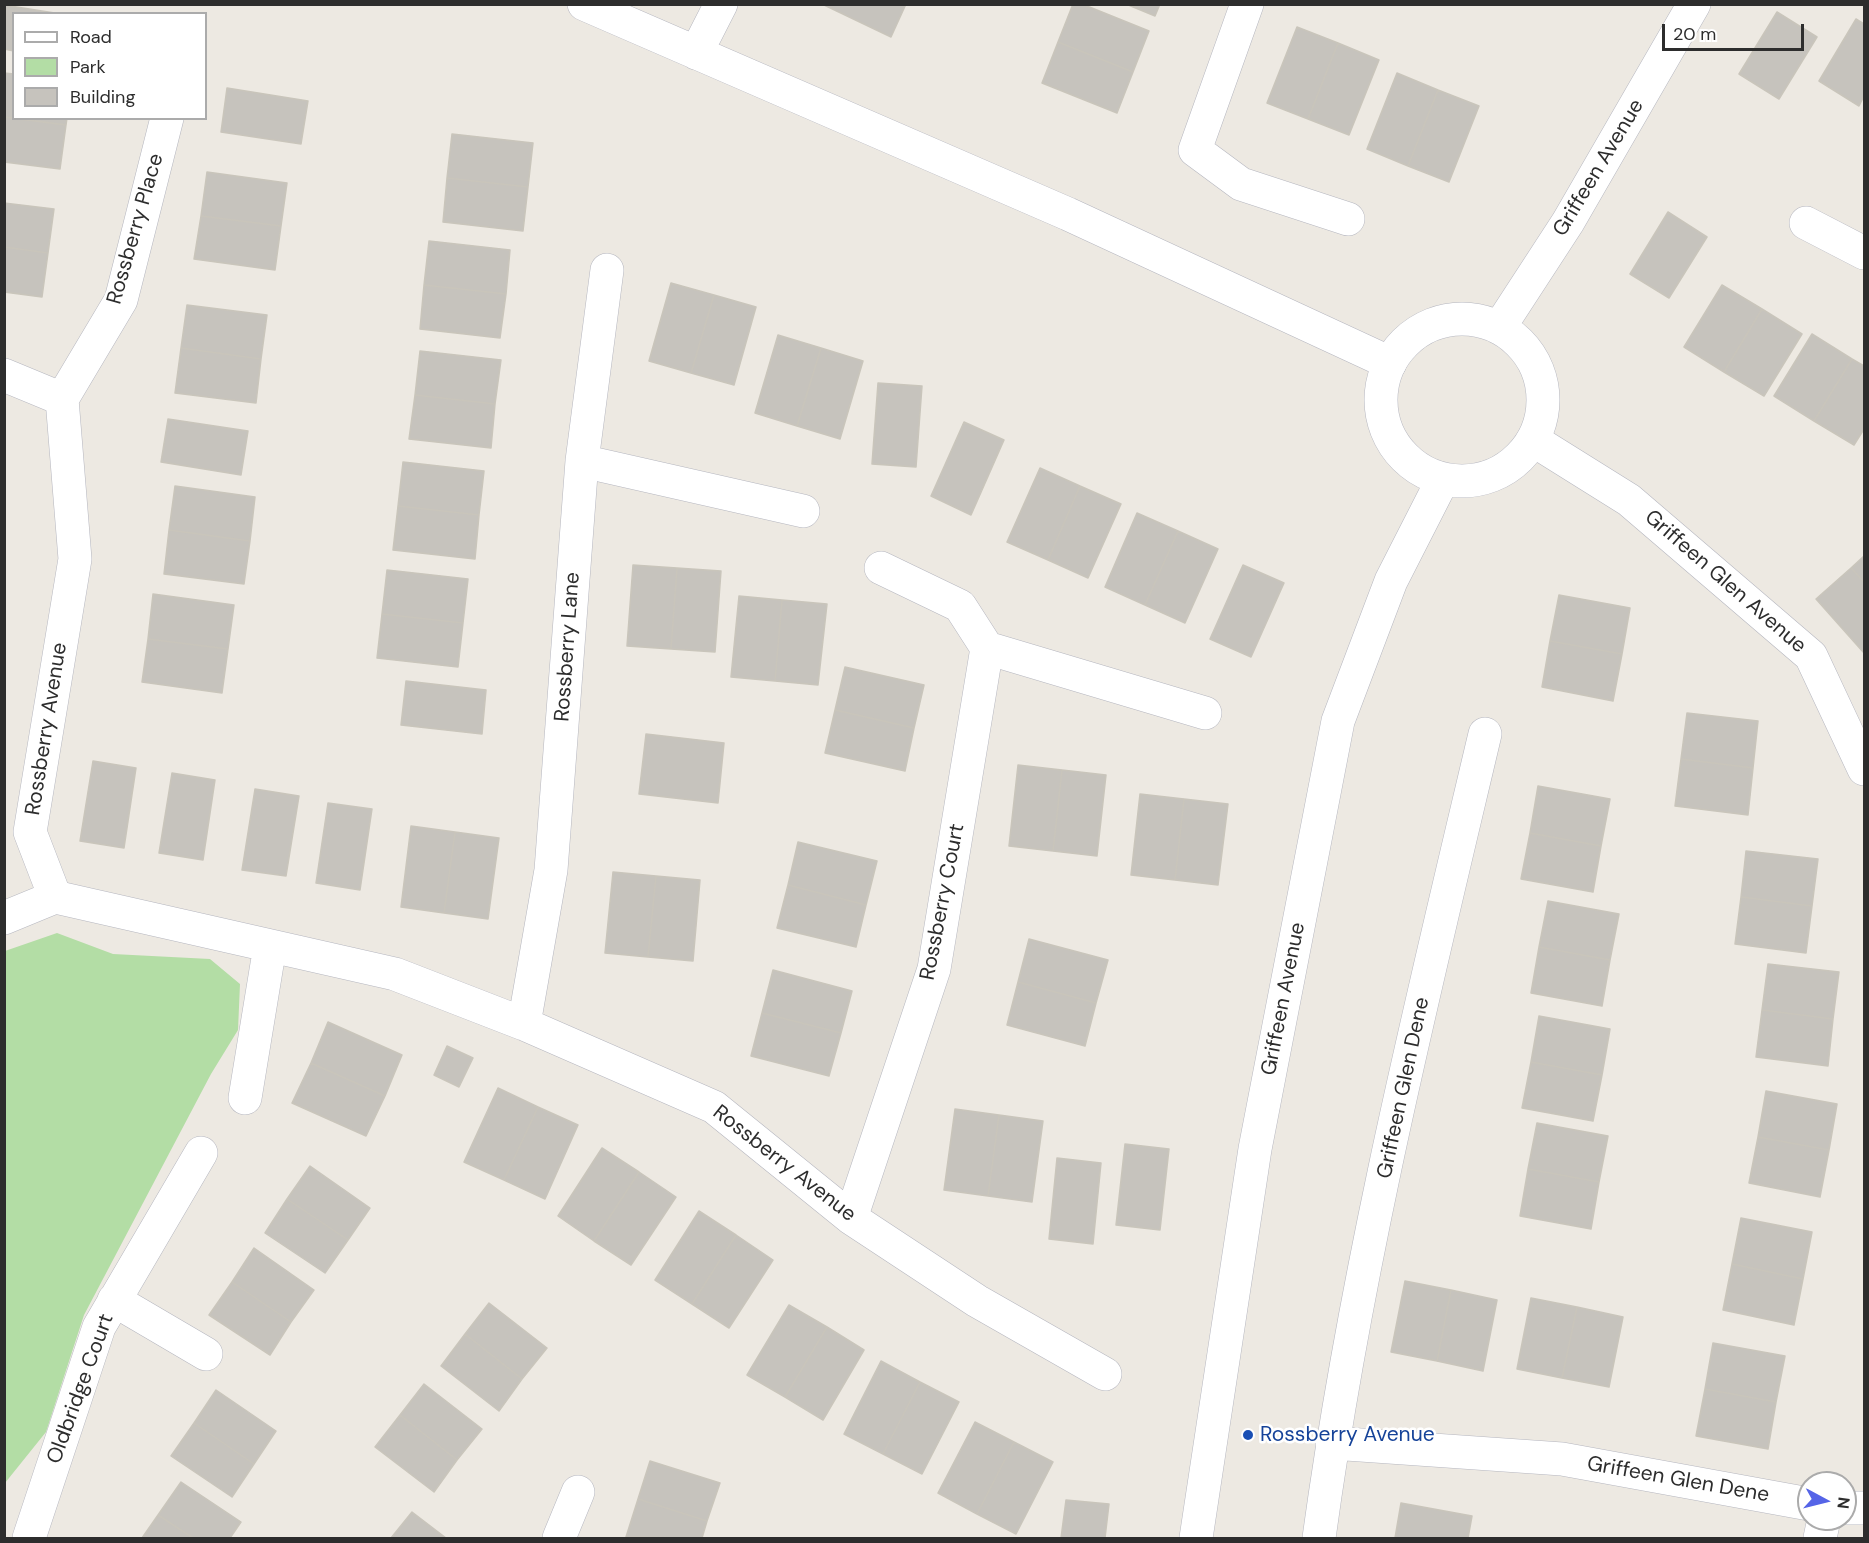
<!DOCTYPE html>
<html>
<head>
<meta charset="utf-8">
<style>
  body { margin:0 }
  #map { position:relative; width:1869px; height:1543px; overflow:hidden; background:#ede9e2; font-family:"DM Sans",sans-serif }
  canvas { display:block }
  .frame { position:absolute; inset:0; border:6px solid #2d2d2d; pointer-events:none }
  .legend { position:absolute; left:12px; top:12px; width:195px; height:108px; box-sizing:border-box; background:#fff; border:2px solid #ababab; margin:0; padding:8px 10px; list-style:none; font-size:18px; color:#2d2d2d }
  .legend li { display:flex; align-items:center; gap:12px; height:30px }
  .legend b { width:30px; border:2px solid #ababab }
  .north { position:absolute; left:1797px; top:1471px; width:60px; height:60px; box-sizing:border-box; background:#fff; border:2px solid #ababab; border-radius:50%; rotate:97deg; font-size:16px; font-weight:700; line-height:24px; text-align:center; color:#2d2d2d }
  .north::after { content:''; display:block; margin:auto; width:21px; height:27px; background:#5564e7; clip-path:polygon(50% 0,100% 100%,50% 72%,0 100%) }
  .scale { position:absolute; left:1662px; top:24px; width:142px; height:27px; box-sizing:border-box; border:3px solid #2d2d2d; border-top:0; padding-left:8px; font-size:18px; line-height:21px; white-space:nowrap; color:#2d2d2d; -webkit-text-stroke:4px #fff; paint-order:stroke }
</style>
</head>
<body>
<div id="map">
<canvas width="1869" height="1543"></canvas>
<div class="frame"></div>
<ul class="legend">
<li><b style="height:8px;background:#fff"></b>Road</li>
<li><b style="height:16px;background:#b3dda5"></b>Park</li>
<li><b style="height:16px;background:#c6c3bd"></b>Building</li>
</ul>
<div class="north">N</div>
<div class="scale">20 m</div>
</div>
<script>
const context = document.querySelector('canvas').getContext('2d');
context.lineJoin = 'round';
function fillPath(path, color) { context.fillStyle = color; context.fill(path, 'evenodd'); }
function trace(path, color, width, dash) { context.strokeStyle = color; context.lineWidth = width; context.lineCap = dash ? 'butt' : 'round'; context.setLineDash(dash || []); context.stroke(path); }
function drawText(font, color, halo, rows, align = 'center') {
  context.font = font + ' "DM Sans",sans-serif'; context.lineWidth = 5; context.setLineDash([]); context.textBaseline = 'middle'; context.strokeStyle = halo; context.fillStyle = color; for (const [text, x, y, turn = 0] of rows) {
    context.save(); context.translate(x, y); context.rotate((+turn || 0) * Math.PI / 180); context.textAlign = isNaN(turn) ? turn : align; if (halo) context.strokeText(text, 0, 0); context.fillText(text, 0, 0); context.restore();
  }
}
fillPath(new Path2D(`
  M57,933L113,954L210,959L240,984L238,1030L211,1074L84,1315L46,1432L5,1483V951Z`), '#b3dda5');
const building = new Path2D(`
  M822,4H906L891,37Z
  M1073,4H1082L1149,31L1133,72L1058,42Z
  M1126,4H1160L1155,16Z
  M4,5L61,14H14V51L4,49Z
  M1777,12L1817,37L1779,99L1739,74Z
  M1856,19L1864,24V96L1859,106L1819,81Z
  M1297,27L1338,43L1308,119L1267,103Z
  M1058,42L1133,72L1117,113L1042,83Z
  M1338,43L1379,60L1349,135L1308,119Z
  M4,73L14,74V118L4,117Z
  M1397,73L1438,90L1408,166L1367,149Z
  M227,88L308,101L301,144L221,132Z
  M1438,90L1479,106L1449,182L1408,166Z
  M4,117L66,125L60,169L4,162Z
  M14,118H67L66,125Z
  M452,134L533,143L528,187L447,178Z
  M207,172L287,183L281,226L201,216Z
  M447,178L528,187L523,231L443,222Z
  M4,203L54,209L48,253L4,247Z
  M1668,212L1707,237L1669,298L1630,274Z
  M201,216L281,226L275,270L194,259Z
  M429,241L510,250L506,294L424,285Z
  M4,247L48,253L42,297L4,292Z
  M671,283L714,295L691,373L649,361Z
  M424,285L506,294L500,338L420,329Z
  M1722,285L1762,309L1724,372L1684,347Z
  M714,295L756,307L734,385L691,373Z
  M187,305L267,315L261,359L181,348Z
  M1762,309L1802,334L1764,396L1724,372Z
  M1812,334L1852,359L1814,421L1774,396Z
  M778,335L821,348L797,426L755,413Z
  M181,348L261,359L256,403L175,393Z
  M821,348L863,361L840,439L797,426Z
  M420,351L501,360L495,404L415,395Z
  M1852,359L1864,366V429L1854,445L1814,421Z
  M878,383L922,386L916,467L872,464Z
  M415,395L495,404L491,448L409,439Z
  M168,419L248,431L241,475L161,462Z
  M964,422L1004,440L971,515L931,496Z
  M403,462L484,471L479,515L398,506Z
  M1040,468L1080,486L1048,560L1007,542Z
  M175,486L255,497L250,541L169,530Z
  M1080,486L1121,504L1088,578L1048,560Z
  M398,506L479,515L475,559L393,550Z
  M1137,513L1178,531L1145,605L1105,587Z
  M169,530L250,541L244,584L164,574Z
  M1178,531L1218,549L1185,623L1145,605Z
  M1864,556V582L1851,568Z
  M633,565L677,568L671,649L627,646Z
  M1243,565L1284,583L1251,657L1210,639Z
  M677,568L721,571L715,652L671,649Z
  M1851,568L1864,582V653L1816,599Z
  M387,570L468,579L463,623L382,614Z
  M153,594L234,605L228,649L148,639Z
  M1559,595L1630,608L1622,654L1550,641Z
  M739,596L782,600L775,681L731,677Z
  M782,600L827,604L818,685L775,681Z
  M382,614L463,623L458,667L377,658Z
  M148,639L228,649L222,693L142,682Z
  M1550,641L1622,654L1613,701L1542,687Z
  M845,667L924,685L914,728L835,710Z
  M406,681L486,690L482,734L401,725Z
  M835,710L914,728L905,771L825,753Z
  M1687,713L1758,721L1753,768L1681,759Z
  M646,734L724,743L718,803L639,794Z
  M1681,759L1753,768L1748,815L1675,806Z
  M93,761L136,768L124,848L80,841Z
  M1018,765L1062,770L1053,851L1009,846Z
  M1062,770L1106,775L1097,856L1053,851Z
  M172,773L215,780L203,860L159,853Z
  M1538,786L1610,799L1601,846L1530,833Z
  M255,789L299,796L286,876L242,870Z
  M1140,794L1184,799L1175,880L1131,875Z
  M1184,799L1228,804L1218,885L1175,880Z
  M328,803L372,809L360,890L316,883Z
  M411,826L455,832L444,913L401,907Z
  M455,832L499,838L488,919L444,913Z
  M1530,833L1601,846L1593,892L1521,879Z
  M798,842L877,861L866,905L788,885Z
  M1746,851L1818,859L1812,906L1741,897Z
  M613,872L656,876L648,957L605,953Z
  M656,876L700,880L693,961L648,957Z
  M788,885L866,905L856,947L777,928Z
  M1741,897L1812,906L1806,953L1735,944Z
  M1548,901L1619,914L1610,960L1539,947Z
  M1029,939L1108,960L1096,1003L1018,982Z
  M1539,947L1610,960L1602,1006L1531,993Z
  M1768,964L1839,972L1833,1019L1762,1010Z
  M773,970L852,991L841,1033L762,1013Z
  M1018,982L1096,1003L1085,1046L1007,1025Z
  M1762,1010L1833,1019L1828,1066L1756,1057Z
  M762,1013L841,1033L829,1076L751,1056Z
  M1539,1016L1610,1029L1602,1075L1531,1062Z
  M328,1022L402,1055L385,1096L311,1063Z
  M447,1046L473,1058L459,1087L434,1075Z
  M1531,1062L1602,1075L1593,1121L1522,1108Z
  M311,1063L385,1096L366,1136L292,1103Z
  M498,1088L538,1107L504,1180L464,1162Z
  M1766,1091L1837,1104L1829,1150L1758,1137Z
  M538,1107L578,1125L545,1199L504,1180Z
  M955,1109L999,1115L988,1196L944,1190Z
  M999,1115L1043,1121L1032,1202L988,1196Z
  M1537,1123L1608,1136L1599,1182L1528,1169Z
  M1758,1137L1829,1150L1820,1197L1749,1183Z
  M1125,1144L1169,1149L1160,1230L1116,1225Z
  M602,1148L639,1172L594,1241L558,1216Z
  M1057,1158L1101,1163L1093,1244L1049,1239Z
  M310,1166L370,1208L348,1240L287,1199Z
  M1528,1169L1599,1182L1591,1229L1520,1216Z
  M639,1172L676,1197L631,1265L594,1241Z
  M287,1199L348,1240L325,1273L265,1233Z
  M699,1211L736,1235L692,1304L655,1280Z
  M1741,1218L1812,1232L1803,1279L1732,1264Z
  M736,1235L773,1260L729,1328L692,1304Z
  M254,1248L314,1290L291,1322L232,1282Z
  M1732,1264L1803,1279L1794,1325L1723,1310Z
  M1405,1281L1451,1290L1437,1361L1391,1352Z
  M232,1282L291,1322L270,1355L209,1315Z
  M1451,1290L1497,1300L1483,1371L1437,1361Z
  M1531,1298L1577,1307L1562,1378L1517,1369Z
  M489,1303L547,1348L522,1379L465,1334Z
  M789,1305L827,1327L785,1397L747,1375Z
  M1577,1307L1623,1317L1609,1387L1562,1378Z
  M827,1327L864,1350L823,1420L785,1397Z
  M465,1334L522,1379L499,1411L441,1366Z
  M1713,1343L1785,1356L1776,1402L1705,1389Z
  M881,1361L920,1382L883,1454L844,1434Z
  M920,1382L959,1402L922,1474L883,1454Z
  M424,1384L482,1429L457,1460L400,1415Z
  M1705,1389L1776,1402L1768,1449L1696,1436Z
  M216,1390L276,1431L254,1464L194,1423Z
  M400,1415L457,1460L434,1492L375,1447Z
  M975,1422L1014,1442L977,1514L938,1493Z
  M194,1423L254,1464L232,1497L171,1456Z
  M1014,1442L1053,1462L1016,1534L977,1514Z
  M650,1461L720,1483L707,1521L638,1499Z
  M181,1482L241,1522L230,1538H193L158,1515Z
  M638,1499L707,1521L702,1538L626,1537Z
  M1066,1500L1109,1504L1105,1538H1061Z
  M1401,1503L1472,1516L1468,1538H1395Z
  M412,1512L446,1538H391Z
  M158,1515L193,1538H142Z`);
fillPath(building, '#c6c3bd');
trace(building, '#c9c5bb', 1.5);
const minor = new Path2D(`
  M584,4L1068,214L1390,363
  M1247,4L1195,150L1241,184L1348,219
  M696,53L721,4
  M1806,223L1864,253
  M4,375L62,399L75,559L30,832L55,897L395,974L524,1024L714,1107L851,1218L977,1301L1105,1374
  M62,399L121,300L167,118
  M1533,440L1629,500L1811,656L1864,769
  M582,461L803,511
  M881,568L960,606L987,648L1205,713
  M4,918L55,897
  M524,1024L551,870L582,461L607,270
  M245,1098L270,946
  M851,1218L934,969L987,648
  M114,1300L206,1354
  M1332,1443L1562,1459L1809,1504
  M1845,1508H1864
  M29,1538L99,1327L201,1153
  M559,1538L578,1492
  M1319,1538C1356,1267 1422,1000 1485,734
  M1820,1538L1824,1519`);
const tertiary = new Path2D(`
  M1381 400a81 81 0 1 1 162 0a81 81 0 1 1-162 0Z
  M1499,328L1568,222L1694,4
  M1196,1538L1255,1149L1338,721L1391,581L1443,479`);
trace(minor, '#b5b6bf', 34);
trace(tertiary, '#b5b6bf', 34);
trace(minor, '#fff', 33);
trace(tertiary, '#fff', 33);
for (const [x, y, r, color] of [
  [1248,1435,6,"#1a4fb4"]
]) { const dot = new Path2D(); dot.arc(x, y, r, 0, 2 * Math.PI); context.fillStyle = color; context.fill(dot); trace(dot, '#fff', 2); }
drawText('21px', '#2d2d2d', '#fff', [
  ["Griffeen Avenue",1599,168,-59],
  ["Rossberry Place",136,229,-74],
  ["Griffeen Glen Avenue",1725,582,41],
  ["Rossberry Lane",568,647,-86],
  ["Rossberry Avenue",47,729,-81],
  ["Rossberry Court",943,902,-79],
  ["Griffeen Avenue",1284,999,-79],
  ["Griffeen Glen Dene",1404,1088,-78],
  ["Rossberry Avenue",784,1164,38],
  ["Oldbridge Court",81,1389,-70],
  ["Griffeen Glen Dene",1678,1480,10]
]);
drawText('21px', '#164399', '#fff', [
  ["Rossberry Avenue",1260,1435]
], 'left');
</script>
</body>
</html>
